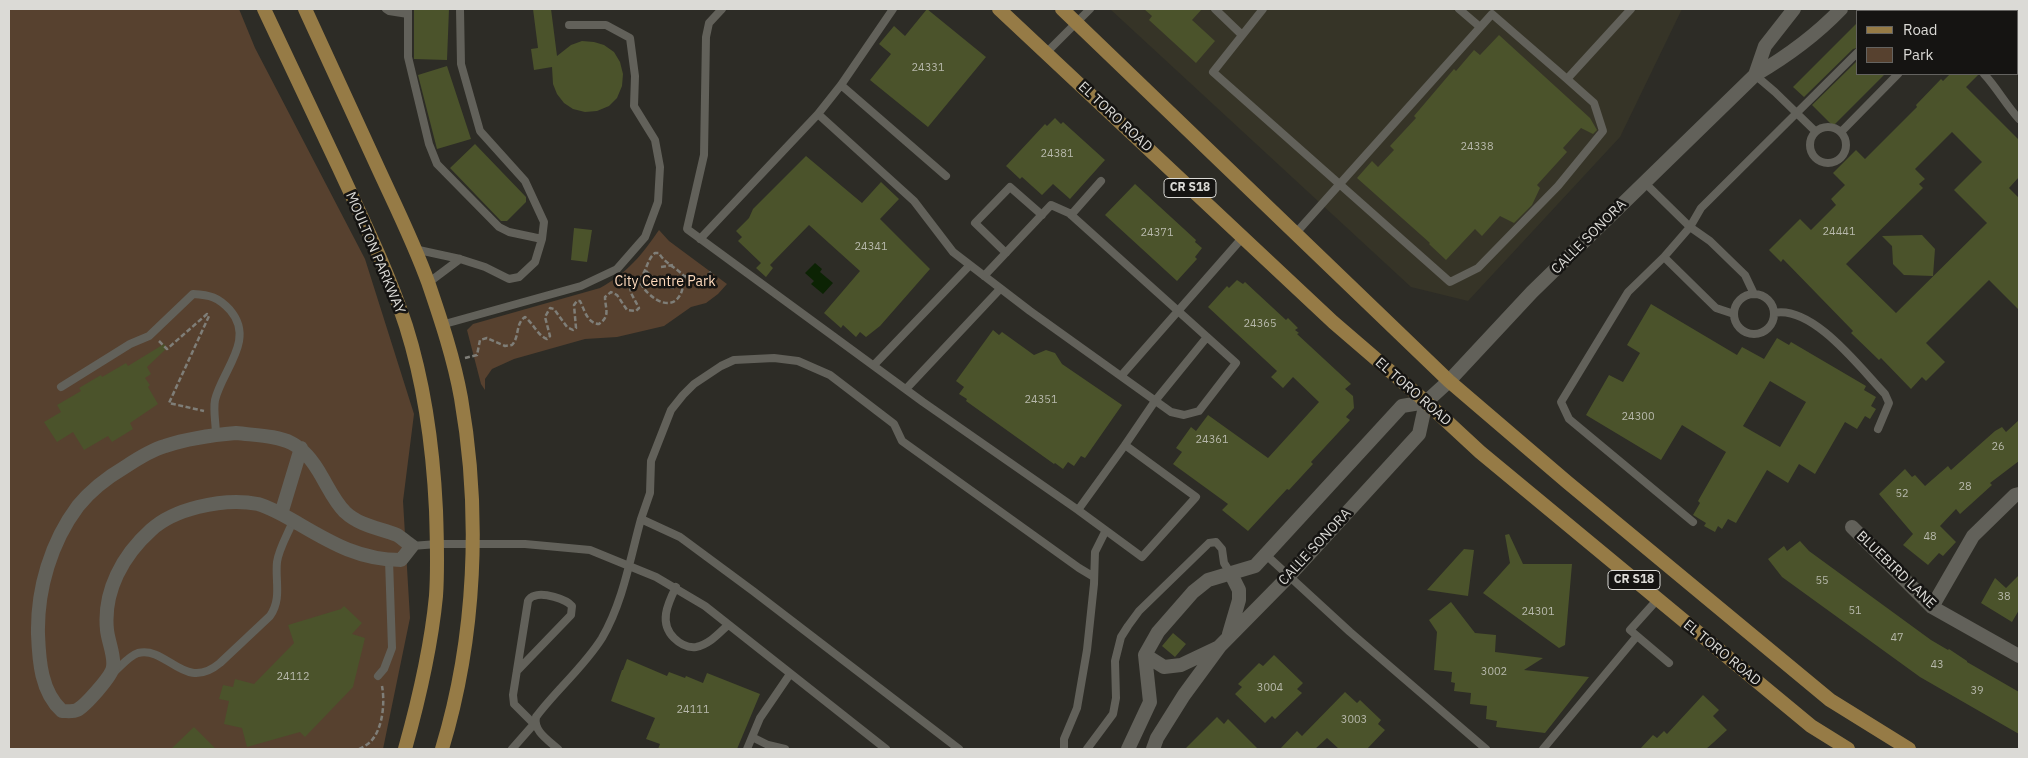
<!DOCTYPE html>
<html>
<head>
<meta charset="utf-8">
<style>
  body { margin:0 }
  #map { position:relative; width:2028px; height:758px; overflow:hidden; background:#2d2c26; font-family:"IBM Plex Sans",sans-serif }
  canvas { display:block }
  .frame { position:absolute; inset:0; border:10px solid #dbdad6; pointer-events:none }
  .legend { position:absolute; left:1856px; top:10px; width:162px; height:65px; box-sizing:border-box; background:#151412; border:1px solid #646360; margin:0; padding:6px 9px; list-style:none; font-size:15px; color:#dbdad6 }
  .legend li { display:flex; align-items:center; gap:10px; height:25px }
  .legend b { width:25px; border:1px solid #646360 }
</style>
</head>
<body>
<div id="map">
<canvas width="2028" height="758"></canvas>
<div class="frame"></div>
<ul class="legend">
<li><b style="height:6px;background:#967b46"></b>Road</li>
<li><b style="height:14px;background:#57412f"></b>Park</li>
</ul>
</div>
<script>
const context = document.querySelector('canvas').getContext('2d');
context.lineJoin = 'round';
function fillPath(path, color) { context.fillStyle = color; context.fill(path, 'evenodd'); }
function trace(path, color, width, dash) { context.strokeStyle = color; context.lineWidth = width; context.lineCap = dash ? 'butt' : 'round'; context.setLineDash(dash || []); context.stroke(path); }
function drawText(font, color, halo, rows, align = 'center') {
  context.font = font + ' "IBM Plex Sans",sans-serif'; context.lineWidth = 5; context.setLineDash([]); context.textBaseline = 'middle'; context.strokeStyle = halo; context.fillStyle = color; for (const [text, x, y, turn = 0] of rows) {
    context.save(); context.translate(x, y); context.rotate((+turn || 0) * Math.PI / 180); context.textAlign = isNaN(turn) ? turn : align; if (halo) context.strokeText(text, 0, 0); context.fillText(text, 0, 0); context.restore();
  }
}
fillPath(new Path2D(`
  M1110,9H1682L1620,137L1468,301L1411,287Z`), '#363427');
fillPath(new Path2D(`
  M9,9H239L255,48L365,259L414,414L403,501L410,618L383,749H9Z
  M659,230L669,241L727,284L718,294L706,303L691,307L664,326L617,337L585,339L514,359L492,369L485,379V390L481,384L467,330L473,324L600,288C627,273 642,255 659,230Z`), '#57412f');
fillPath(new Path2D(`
  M815,263L822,269L820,272L833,283L823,294L811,284L814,281L805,273Z`), '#0c2304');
fillPath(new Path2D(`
  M414,9H449L447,60L414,59Z
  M533,9H551L557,56L571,45L582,41L594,42L604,45L614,52L620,62L623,74L622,86L617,98L609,106L597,111L585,112L573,109L564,103L557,94L553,84L552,67L534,70L531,49L538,48Z
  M927,9L986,57L928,127L870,80L891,54L879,44L894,26L905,36Z
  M1144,9H1202L1192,20L1215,41L1196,63L1149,20L1152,16Z
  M1857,23V48L1853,49L1804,97L1793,87Z
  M1499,35L1590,118L1597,130L1593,134L1581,128L1563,148L1567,152L1537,185L1540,188L1532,205L1514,223L1500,216L1482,236L1475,229L1446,260L1429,244L1430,243L1357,178L1372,161L1378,167L1394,150L1390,146L1416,118L1414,116L1454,69L1456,71L1474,50L1480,55Z
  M1857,61V74H1885L1833,126L1812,105Z
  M447,66L471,139L437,149L418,75Z
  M1950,74H1979L1966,87L2019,140V177L2009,188L2019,198V310L1989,280L1926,343L1945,362L1926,381L1922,377L1911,389L1881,358L1879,360L1851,333L1853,331L1783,259L1781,262L1769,250L1800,219L1811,230L1836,205L1831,199L1845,185L1833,173L1856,150L1865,159L1917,107L1916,105L1941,79L1943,81ZM1952,132L1982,162L1954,190L1987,223L1896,313L1846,264L1923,188L1919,184L1925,179L1915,169Z
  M1055,118L1061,124L1063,122L1105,160L1070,199L1053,184L1042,195L1022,177L1020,179L1006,166L1045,124L1047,126Z
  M475,144L526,197V202L507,221H501L450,168Z
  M806,156L862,203L881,182L899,199L880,219L930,269L880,326L866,337L860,332L856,337L843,325L841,328L824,313L860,271L809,225L770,265L773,268L766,277L756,268L761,263L738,241L742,237L736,231L749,218L753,209Z
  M1135,184L1196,240L1195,242L1202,248L1195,257L1197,259L1177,281L1105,215Z
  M574,228L592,230L587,262L571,260Z
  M1922,235L1935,249L1933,276L1904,275L1893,264L1892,246L1882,236Z
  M1237,280L1243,284L1245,282L1286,320L1288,318L1298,328L1295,330L1299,333L1297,334L1351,384L1345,389L1353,396L1354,408L1346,417L1350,420L1311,462L1313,464L1289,490L1287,489L1248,531L1222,510L1228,504L1173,464L1182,452L1176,448L1191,427L1196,431L1208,415L1268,458L1319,402L1293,377L1283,388L1271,377L1277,371L1208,307L1227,286L1229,288Z
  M1651,304L1737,355L1742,347L1764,359L1777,338L1789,345L1791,342L1866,386L1864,390L1876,397L1871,406L1876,409L1870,419L1865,416L1857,429L1845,422L1815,474L1799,464L1788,483L1767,470L1736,523L1728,519L1722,529L1718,526L1715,532L1704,526L1706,523L1693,515L1700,503L1698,501L1726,452L1682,425L1661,460L1586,415L1609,375L1623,382L1640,353L1627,345ZM1770,381L1806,402L1780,447L1743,426Z
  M993,330L999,335L1002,332L1034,355L1046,350L1055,353L1062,364L1122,405L1085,458L1081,456L1074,466L1068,462L1063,469L1055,463L1054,464L966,401L967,399L959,394L964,387L956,381Z
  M164,344L167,348L147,367L151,374L145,378L150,385L148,387L158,404L130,423L133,429L112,442L108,436L84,450L73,432L57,442L44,422L61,412L57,405L81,391L79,388L101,375L102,377L126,363L128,366Z
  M2019,420V461L1990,483L1992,485L1960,514L1956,509L1940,526L1956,542L1943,556L1939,553L1928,565L1903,545L1913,534L1879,494L1905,469L1912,477L1915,475L1925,486L1948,466L1951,470L1995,431L2002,427L2006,432Z
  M1509,534L1523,564H1572L1565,645L1559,648L1483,593L1510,563L1505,535Z
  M1800,541L1809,551L1931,640L1948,650L1949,649L1967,661V662L2019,692V734L1920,677L1782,577L1768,559L1784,546L1787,551Z
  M1464,549L1474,550L1468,596L1427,590Z
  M2019,575V610L2012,622L1981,603L1995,578L2006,588Z
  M1451,602L1475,633L1496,635L1495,652L1543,658L1524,670L1589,677L1545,733L1496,727L1497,721L1486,719L1487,706L1470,704L1471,693L1454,691L1455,683L1451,682L1452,672L1434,670L1437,632L1429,620Z
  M344,606L362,623L352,634L365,638L353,687L305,737L300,732L247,747L242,728L224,724L229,701L219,699L223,685L233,687L235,679L254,684L294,643L288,625L341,609Z
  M1173,633L1186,644L1175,657L1162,646Z
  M1274,655L1303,683L1297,689L1302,693L1275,719L1272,716L1265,723L1235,694L1242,687L1238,684L1259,663L1263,666Z
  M627,659L667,676L669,672L685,678L686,676L703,683L707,673L760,694L737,749H658L660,744L646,739L655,718L611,701L622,670H623Z
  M1345,692L1357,703L1360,700L1381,720L1378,724L1385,730L1367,749H1339L1327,738L1315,749H1280L1297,731L1302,736Z
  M1703,695L1719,710L1713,716L1727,730L1714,742L1706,749H1640L1653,735L1657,738L1664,731L1667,734Z
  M1217,717L1224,724L1228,719L1258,749H1185Z
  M194,727L216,749H171Z`), '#4b532b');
trace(new Path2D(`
  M661,267L673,265
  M646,271L660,285L674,288
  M639,280C647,271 647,259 655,253H659C664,263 677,268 684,276
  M159,341L167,349L207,314L209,316L169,403L204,411
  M465,358L477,355L480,340L487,338L505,346L512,345C520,336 515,324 525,317C533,323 538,336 547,339L550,336L545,317L550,308L554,309L567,327L573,330L576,328L574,305L577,301H580C585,311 587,323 599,324C611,316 605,308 605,297L611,292L617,295L627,310L636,311L639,308L631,293L630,285L636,278C641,282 643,289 648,293C668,312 684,303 684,276L703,280L711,272
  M359,749C363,747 369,744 372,740C383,727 385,702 382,686`), '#7f7e78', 2.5, [5, 2.5]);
trace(new Path2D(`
  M386,9L389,11L408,14
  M408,9V57L429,144L437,164L499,227L509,232L542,239
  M722,9L709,23L706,37L704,155L687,229L923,402L1078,510L1125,445L1196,497L1142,557L1078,510
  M1215,9L1241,34
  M1263,9L1213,72L1450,282L1478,268L1558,186L1603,131L1594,103L1567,79
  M1459,9L1480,27
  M1046,53L1090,9
  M1984,74C1997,88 2006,105 2019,119
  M1755,75L1775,92L1815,131
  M841,85L946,176
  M818,114L914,201L953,252L1030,311L1171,412L1184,415L1199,411L1236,363L1069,213L1051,205L984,276
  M1810 145a18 18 0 1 1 36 0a18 18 0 1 1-36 0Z
  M1841,132L1898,74
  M1644,182L1690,227L1710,241L1745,275L1754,294
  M1071,215L1101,181
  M1295,234L1492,14L1567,79L1631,9
  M700,239L818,114L841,85L893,9
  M414,249L460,259L485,267L509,279L519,277L535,262L542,239L544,222L525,181L480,131L461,64L460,9
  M1006,253L975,223L1010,187L1042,215
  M1664,257L1690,227L1701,208L1857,53
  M428,283L460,259
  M1734 314a20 20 0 1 1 40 0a20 20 0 1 1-40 0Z
  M1774,313C1813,305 1860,368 1885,394L1889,403L1878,429
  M441,325L581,286L617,269L645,237L658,202L660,167L655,140L634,106L635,76L630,38L606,25H569
  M874,365L970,265
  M1121,376L1243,237
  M61,387L130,344L149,336L193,294C210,295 218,297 230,310C256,340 222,370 215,400C213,411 216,424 216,435
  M906,389L1000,289
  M1125,445L1155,401L1207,337
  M641,519L680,537L753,591L959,749
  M1693,522L1569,419L1561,402L1628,292L1664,257L1716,308L1734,314
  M412,546L437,544H525L590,550L656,577L705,606L886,749
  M1265,554L1350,632L1486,749
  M676,587C667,605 659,623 674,638C680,644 687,648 696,647C709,645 719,633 728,625
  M1657,600L1630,630L1669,663
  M114,672C121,666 129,656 138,653C168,646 184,693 220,663L270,616C282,599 275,581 277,562C279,548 288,534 293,521
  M378,676L384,669L392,648L389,560
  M752,737L768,745L785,749
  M512,749L534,724L514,704L513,695L528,601C529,599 532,596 534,596C543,592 566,599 572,606L571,615L517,671
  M558,749C548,740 533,731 536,717C556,690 584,667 602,638C623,602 630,559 641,519L650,493L651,461L671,410L683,395L694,384L721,366L734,360L774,358L798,361L830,375L894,424L902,441L1079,568L1094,577
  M747,749L760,718L790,674
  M1064,749V739L1077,708L1087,650L1094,584L1095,552L1105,532
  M1087,749L1113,714L1116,698L1115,661L1121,637L1128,626L1139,611L1209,543L1216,542L1222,549L1224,563L1231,574
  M1543,749L1637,636`), '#62615a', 8);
trace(new Path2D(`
  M236,433C281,438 299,435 322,477C329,489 335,502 345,512C360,526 379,528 397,535C402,538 407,543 412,546L401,560C361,560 333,544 299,524C287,517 272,508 258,504C238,500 218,502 198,507C182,511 164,518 151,530C123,555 103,591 107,630C108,641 115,656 113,667C112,676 85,706 77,710C73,712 67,711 62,711C41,692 39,661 38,634C37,589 51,542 78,506C91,490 108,477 125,467C137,459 151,450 165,446C189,438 212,435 236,433Z
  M281,514L301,448
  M1852,527L1932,607L2019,656
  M1932,607L1973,536L2015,495L2019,494
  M1229,634L1239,600V590L1231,574
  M1145,655L1164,667L1181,665L1219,647
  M1128,749L1150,702L1145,655L1158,632L1193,592L1208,580L1255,566L1402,406L1426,402L1419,434L1289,576L1220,646L1184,695L1157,738L1153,749`), '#62615a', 14);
trace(new Path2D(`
  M1755,75L1765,46L1794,9
  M1426,402L1449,381L1532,292L1755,75C1786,57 1816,35 1841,9`), '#62615a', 14);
trace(new Path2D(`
  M264,9C289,62 314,115 339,168C363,220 388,271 406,326C425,386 433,448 436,510C437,539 438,568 436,596C431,648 419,699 405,749
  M305,9C329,62 354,115 378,168C395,205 414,243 428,282C441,320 454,359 461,398C481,513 476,637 442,749
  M999,9L1333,322L1426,402L1480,452L1811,726L1848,749
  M1062,9L1449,381L1567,482L1830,700L1909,749`), '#967b46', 14);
drawText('11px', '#b7b8ab', null, [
  ["24331",928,68],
  ["24338",1477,147],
  ["24381",1057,154],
  ["24441",1839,232],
  ["24371",1157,233],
  ["24341",871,247],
  ["24365",1260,324],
  ["24351",1041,400],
  ["24300",1638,417],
  ["24361",1212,440],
  ["26",1998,447],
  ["28",1965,487],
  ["52",1902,494],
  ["48",1930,537],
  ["55",1822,581],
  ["38",2004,597],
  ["51",1855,611],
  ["24301",1538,612],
  ["47",1897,638],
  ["43",1937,665],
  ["3002",1494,672],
  ["24112",293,677],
  ["3004",1270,688],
  ["39",1977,691],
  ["24111",693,710],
  ["3003",1354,720]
]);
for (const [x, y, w] of [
  [1190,188,52],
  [1634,580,52]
]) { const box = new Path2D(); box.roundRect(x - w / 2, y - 9.5, w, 19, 4); context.fillStyle = '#151412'; context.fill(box); trace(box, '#dbdad6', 1); }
drawText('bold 12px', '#dbdad6', null, [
  ["CR S18",1190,188],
  ["CR S18",1634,580]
]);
drawText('14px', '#dbdad6', '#151412', [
  ["EL TORO ROAD",1115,117,43],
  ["CALLE SONORA",1589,237,-45],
  ["MOULTON PARKWAY",375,253,67],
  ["EL TORO ROAD",1413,392,41],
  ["CALLE SONORA",1315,547,-47],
  ["BLUEBIRD LANE",1896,570,44],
  ["EL TORO ROAD",1722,653,39]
]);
drawText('14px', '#fdd9bc', '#151412', [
  ["City Centre Park",665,282]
]);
</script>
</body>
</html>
